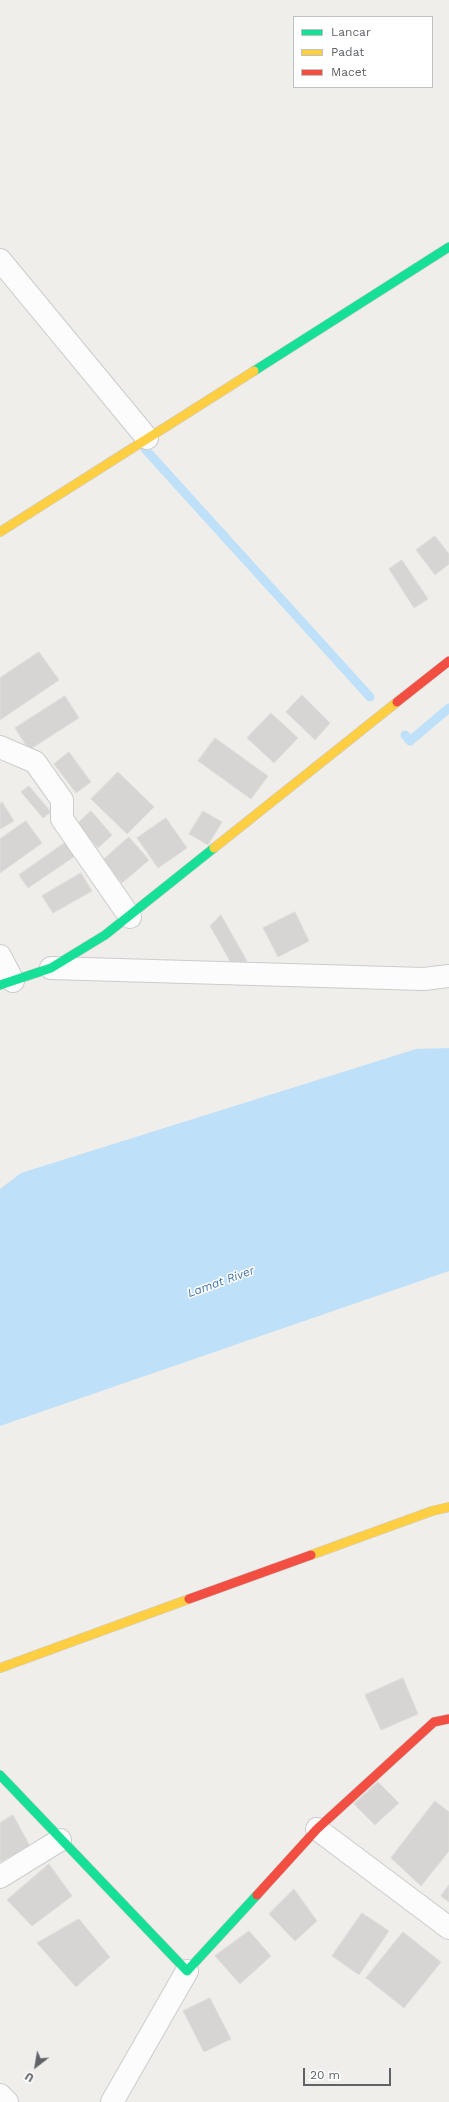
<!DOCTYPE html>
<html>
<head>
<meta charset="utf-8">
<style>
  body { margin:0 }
  #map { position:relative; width:449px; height:2102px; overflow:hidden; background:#efeeea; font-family:"Work Sans",sans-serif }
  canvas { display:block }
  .legend { position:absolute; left:293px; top:16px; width:140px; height:72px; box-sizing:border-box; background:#fff; border:1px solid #bfc1c3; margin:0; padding:5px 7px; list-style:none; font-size:12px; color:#5f6368 }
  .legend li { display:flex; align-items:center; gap:8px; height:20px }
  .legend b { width:20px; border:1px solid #bfc1c3 }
  .north { position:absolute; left:16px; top:2046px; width:40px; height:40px; -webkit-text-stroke:3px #fff; paint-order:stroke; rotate:211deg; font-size:11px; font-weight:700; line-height:16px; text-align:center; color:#5f6368 }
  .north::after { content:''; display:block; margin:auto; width:14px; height:18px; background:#5f6368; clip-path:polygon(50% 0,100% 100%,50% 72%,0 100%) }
  .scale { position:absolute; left:303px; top:2068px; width:88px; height:18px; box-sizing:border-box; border:2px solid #5f6368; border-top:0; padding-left:5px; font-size:12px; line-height:14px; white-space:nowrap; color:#5f6368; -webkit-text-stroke:3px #fff; paint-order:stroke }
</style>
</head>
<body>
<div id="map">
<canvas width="449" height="2102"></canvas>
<ul class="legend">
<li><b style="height:5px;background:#16e098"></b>Lancar</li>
<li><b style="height:5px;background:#ffcf43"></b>Padat</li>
<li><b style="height:5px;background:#f24e42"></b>Macet</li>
</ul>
<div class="north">U</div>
<div class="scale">20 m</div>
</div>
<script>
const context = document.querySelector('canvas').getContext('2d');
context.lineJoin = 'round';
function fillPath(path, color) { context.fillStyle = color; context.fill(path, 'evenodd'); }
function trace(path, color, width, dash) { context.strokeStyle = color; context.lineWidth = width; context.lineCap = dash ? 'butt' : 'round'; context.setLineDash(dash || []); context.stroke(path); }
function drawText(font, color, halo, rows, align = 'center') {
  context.font = font + ' "Work Sans",sans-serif'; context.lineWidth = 3; context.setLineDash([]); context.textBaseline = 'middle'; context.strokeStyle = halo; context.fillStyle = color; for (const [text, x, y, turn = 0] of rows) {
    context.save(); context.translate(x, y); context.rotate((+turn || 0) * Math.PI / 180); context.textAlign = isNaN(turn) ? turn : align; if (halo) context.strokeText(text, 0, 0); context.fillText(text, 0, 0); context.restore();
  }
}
fillPath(new Path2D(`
  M449,1048V1271L0,1426V1189L21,1173L416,1049Z`), '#bfe0f9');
trace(new Path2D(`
  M145,449L370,697
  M405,735L410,741L449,708`), '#bfe0f9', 9);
const building = new Path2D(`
  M435,536L449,554V564L435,575L416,550Z
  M402,560L428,599L414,608L389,569Z
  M39,652L59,680L0,720V678Z
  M302,695L330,723L315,740L286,712Z
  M65,696L79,718L29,750L15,728Z
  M271,713L298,738L274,763L247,738Z
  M215,738L268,776L251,799L198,761Z
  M69,752L91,782L76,793L54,764Z
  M118,772L154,807L127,834L91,799Z
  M29,786L51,812L43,818L21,792Z
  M2,802L14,821L0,829V804Z
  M91,811L112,835L98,848L77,824Z
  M203,811L222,822L208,845L189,834Z
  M166,818L187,848L158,868L137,838Z
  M26,821L42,843L0,873V839Z
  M129,837L149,860L122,883L103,860Z
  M66,842L75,856L28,888L19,875Z
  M81,873L92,891L53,913L42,896Z
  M295,912L309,941L278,957L263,928Z
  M221,915L247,961L234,968L210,926Z
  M403,1678L418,1714L381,1730L365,1695Z
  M378,1782L399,1803L375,1825L354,1804Z
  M435,1801L449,1812V1851L421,1886L391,1858Z
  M13,1815L30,1846L0,1862V1823Z
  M49,1864L72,1896L32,1926L7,1900Z
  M449,1885V1902L441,1896Z
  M294,1889L317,1921L295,1941L269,1914Z
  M362,1913L389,1931L359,1975L332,1956Z
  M79,1919L110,1957L76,1987L37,1943Z
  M249,1931L271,1956L240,1984L215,1956Z
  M403,1932L441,1962L404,2008L366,1978Z
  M210,1998L231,2039L204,2052L183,2011Z`);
fillPath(building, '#d6d5d3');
trace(building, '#deddd9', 1);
const street = new Path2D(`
  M0,260L147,438
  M0,747L35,762L62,800V819L130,917
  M0,956L13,981
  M51,968L424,979L449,976
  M317,1829L449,1928
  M0,1877L60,1840
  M0,2095L7,2102
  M112,2102L187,1971`);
const fast = new Path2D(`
  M254,371L449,247
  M0,985L51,968L105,935L214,848
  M0,1775L187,1971L257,1895`);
const slow = new Path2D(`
  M0,532L254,371
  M214,848L397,702
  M311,1555L432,1511L449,1507
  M0,1668L189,1599`);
const jam = new Path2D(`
  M397,702L449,661
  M189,1599L311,1555
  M257,1895L317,1829L434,1722L449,1719`);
trace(street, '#cbcccc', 24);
trace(fast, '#cacacb', 10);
trace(slow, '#cacacb', 10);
trace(jam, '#cacacb', 10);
trace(street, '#fdfcfc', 22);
trace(fast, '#16e098', 9);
trace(slow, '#ffcf43', 9);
trace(jam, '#f24e42', 9);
drawText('italic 12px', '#4174aa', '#fff', [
  ["Lamat River",221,1282,-20]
]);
</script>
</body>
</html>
